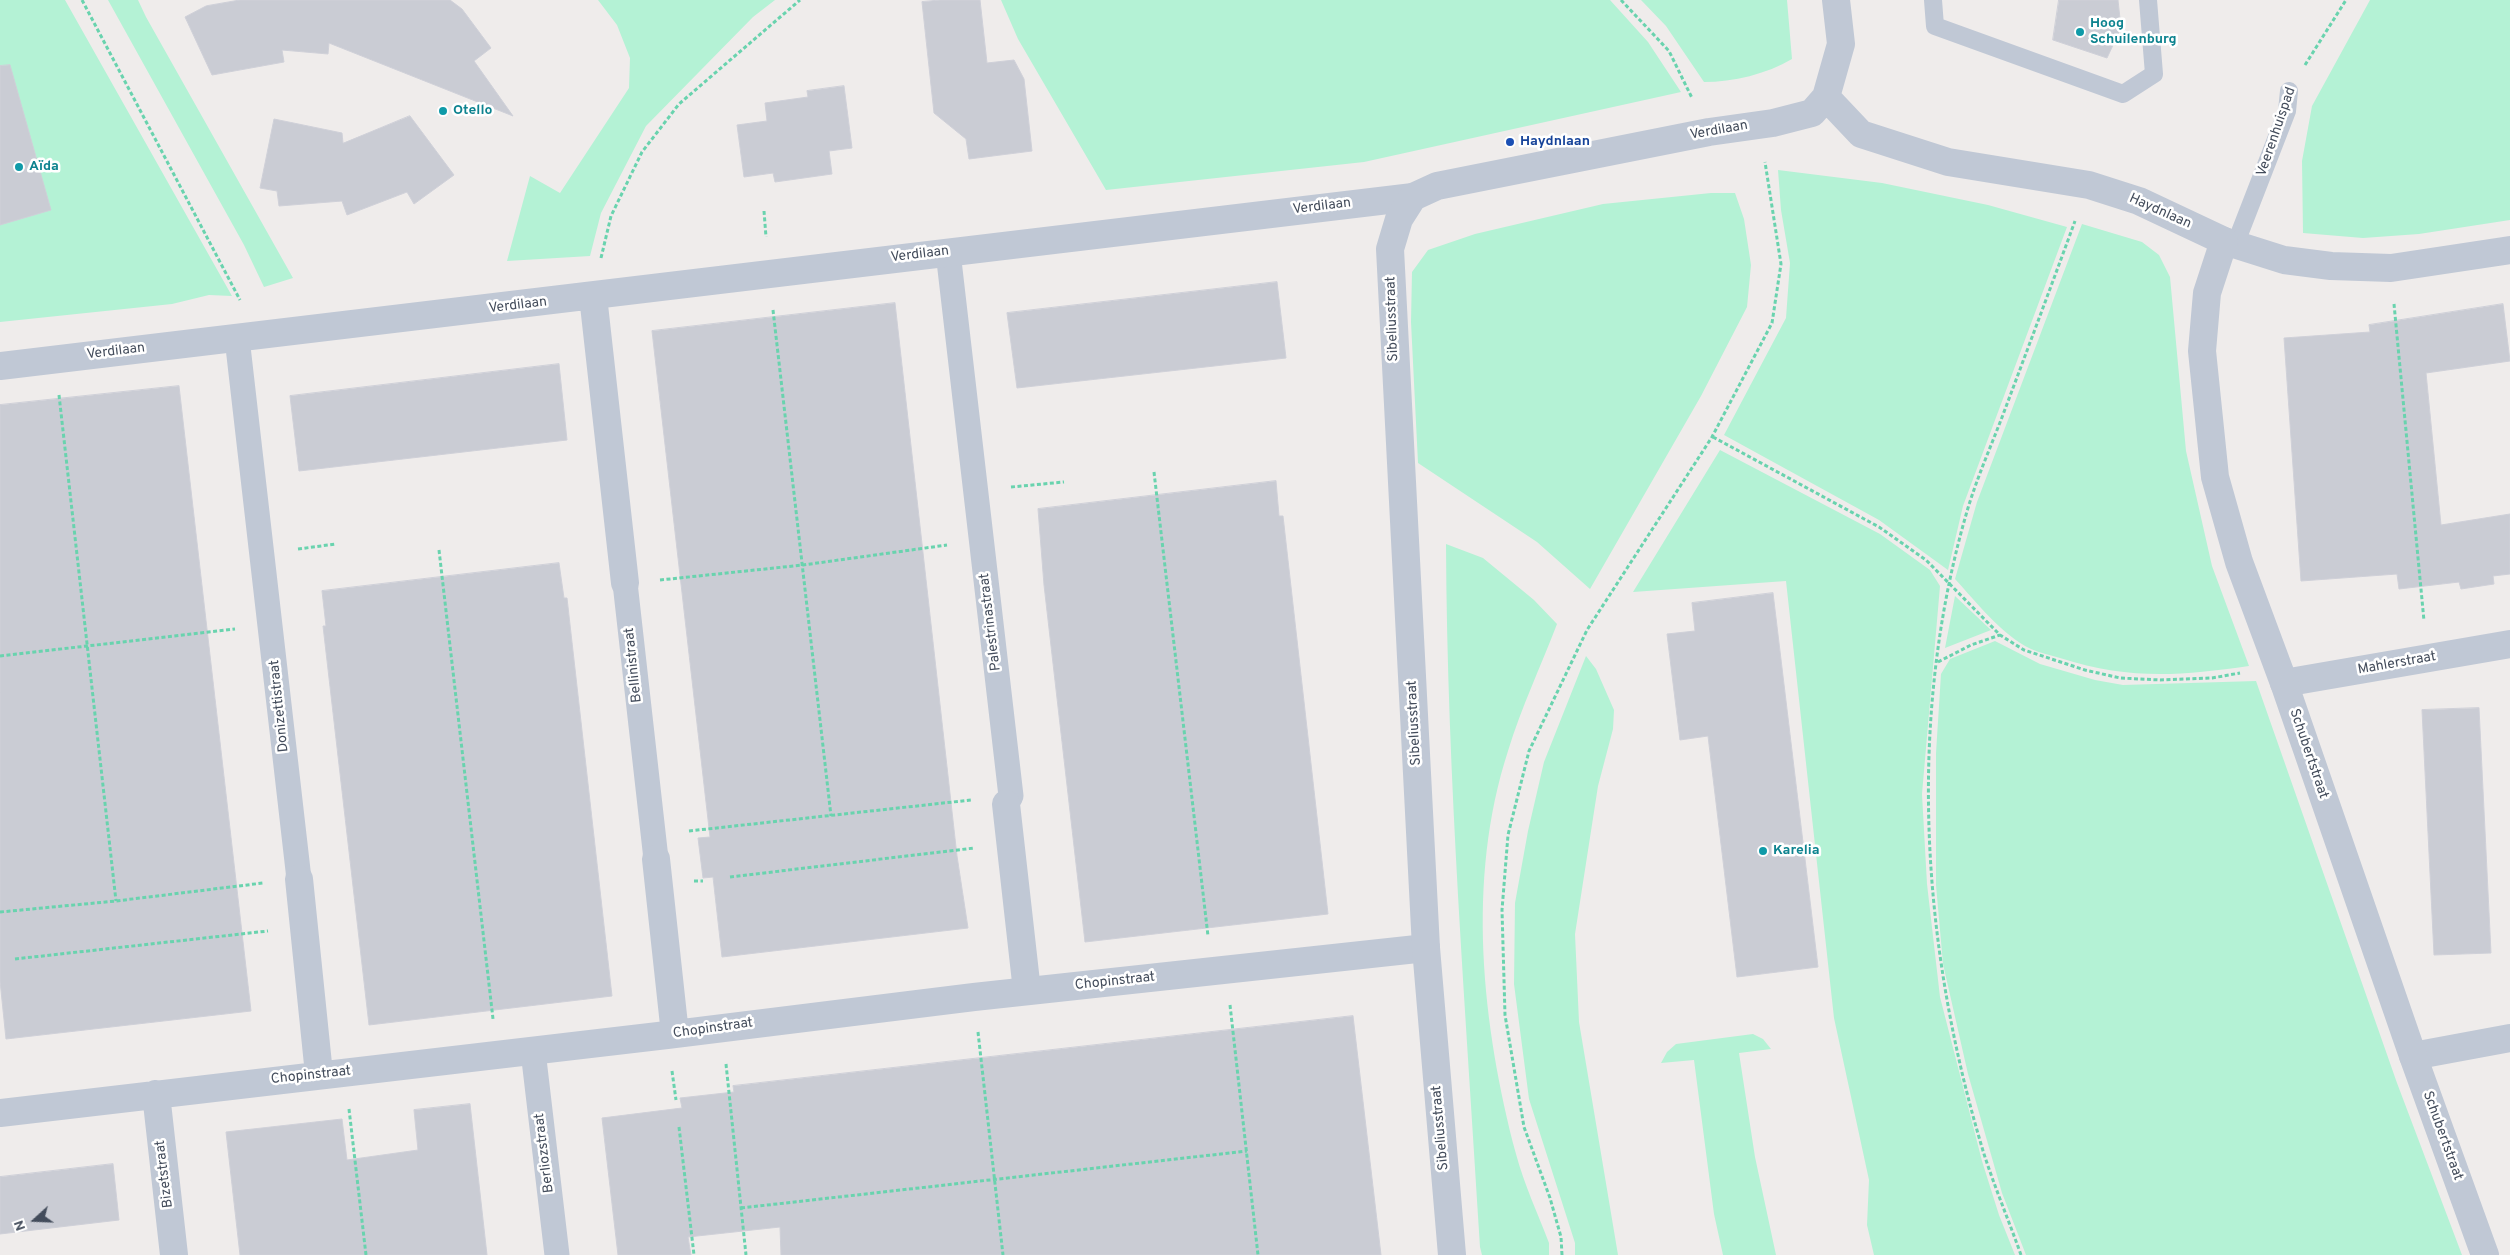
<!DOCTYPE html>
<html>
<head>
<meta charset="utf-8">
<style>
  body { margin:0 }
  #map { position:relative; width:2510px; height:1255px; overflow:hidden; background:#efeceb; font-family:Overpass,sans-serif }
  canvas { display:block }
  .north { position:absolute; left:10px; top:1195px; width:50px; height:50px; -webkit-text-stroke:4px #fff; paint-order:stroke; rotate:250deg; font-size:14px; font-weight:700; line-height:20px; text-align:center; color:#434c5b }
  .north::after { content:''; display:block; margin:auto; width:18px; height:22px; background:#434c5b; clip-path:polygon(50% 0,100% 100%,50% 72%,0 100%) }
</style>
</head>
<body>
<div id="map">
<canvas width="2510" height="1255"></canvas>
<div class="north">N</div>
</div>
<script>
const context = document.querySelector('canvas').getContext('2d');
context.lineJoin = 'round';
function fillPath(path, color) { context.fillStyle = color; context.fill(path, 'evenodd'); }
function trace(path, color, width, dash) { context.strokeStyle = color; context.lineWidth = width; context.lineCap = dash ? 'butt' : 'round'; context.setLineDash(dash || []); context.stroke(path); }
function drawText(font, color, halo, rows, align = 'center') {
  context.font = font + ' Overpass,sans-serif'; context.lineWidth = 5; context.setLineDash([]); context.textBaseline = 'middle'; context.strokeStyle = halo; context.fillStyle = color; for (const [text, x, y, turn = 0] of rows) {
    context.save(); context.translate(x, y); context.rotate((+turn || 0) * Math.PI / 180); context.textAlign = isNaN(turn) ? turn : align; if (halo) context.strokeText(text, 0, 0); context.fillText(text, 0, 0); context.restore();
  }
}
fillPath(new Path2D(`
  M0,0H65L232,296L209,295L172,304L0,322Z
  M108,0H138L146,17L293,278L264,287L244,245Z
  M598,0H775L753,17L646,126L601,213L590,256L507,261L530,176L560,193L629,88L630,58L617,25Z
  M1001,0H1610L1648,42L1681,92L1364,162L1106,190L1018,39Z
  M1641,0H1787L1792,59C1767,74 1733,82 1704,82L1666,26Z
  M2370,0H2510V220L2419,234L2363,238L2303,233L2302,161L2312,106Z
  M1778,170L1882,183L1988,205L2067,227L1963,506L1948,570L1879,520L1724,435L1786,318L1790,263L1781,210Z
  M1711,193H1735L1744,219L1751,265L1747,307L1701,396L1590,589L1537,542L1418,463L1411,322L1412,272L1428,250L1475,234L1603,204Z
  M2082,224L2142,242L2159,255L2170,277L2186,451L2212,566L2249,666C2179,676 2129,680 2060,658C2051,655 2040,653 2031,649C2002,635 1977,603 1955,579L1977,502Z
  M1720,450L1880,534L1930,570L1940,586L1922,794L1927,884L1940,997L1982,1161L1999,1215L2015,1255H1874L1867,1225L1869,1180L1834,1018L1786,581L1633,592Z
  M1446,544L1483,558L1534,600L1557,624C1541,666 1521,708 1508,751C1466,880 1482,1025 1516,1154C1524,1184 1538,1214 1549,1243V1255H1482L1480,1247C1466,1013 1447,779 1446,544Z
  M1955,596L1991,630L1945,648Z
  M1995,641L2040,664L2095,680L2123,685L2256,681L2397,1083L2462,1255H2026L2002,1193L1968,1074L1943,964L1936,885V753L1941,674L1950,659Z
  M1586,656L1596,669L1614,710L1613,729L1598,786L1575,934L1579,1022L1618,1255H1575V1243L1529,1099L1514,984L1515,903L1528,831L1544,762Z
  M1753,1034L1763,1039L1771,1049L1739,1053L1755,1157L1776,1255H1723L1714,1214L1694,1060L1661,1063L1667,1052L1676,1044Z`), '#b4f2d5');
const building = new Path2D(`
  M240,0H450L462,9L491,48L474,61L513,116L329,43L328,54L282,50L284,62L212,75L185,17L206,6Z
  M940,0H980L987,63L1014,60L1024,79L1032,151L969,159L966,139L934,113L922,2Z
  M2059,0H2118L2121,28L2107,58L2053,40Z
  M10,65L51,210L0,225V66Z
  M844,86L852,148L829,151L832,174L775,182L773,173L744,177L737,125L767,121L765,103L808,97L807,91Z
  M410,116L454,175L414,204L407,192L347,215L342,201L279,206L277,191L260,188L274,119L342,133L343,143Z
  M1277,282L1286,358L1017,388L1007,313Z
  M895,303L957,856L968,928L722,957L713,877L703,878L698,838L710,837L652,331Z
  M2503,304L2510,361L2426,373L2441,525L2510,514V574L2493,576L2494,584L2461,589L2459,582L2399,589L2397,574L2301,581L2284,338L2370,332L2369,325Z
  M559,364L567,440L299,471L290,396Z
  M179,386L251,1011L6,1039L0,981V405Z
  M1276,481L1279,516H1283L1328,914L1085,942L1044,585L1038,509Z
  M559,563L564,598H567L612,996L369,1025L323,626H326L322,591Z
  M1773,593L1818,967L1737,977L1708,736L1680,740L1667,634L1695,631L1692,603Z
  M2479,708L2491,953L2434,955L2422,710Z
  M1353,1016L1381,1255H781L780,1227L688,1237L691,1255H618L602,1118L682,1108L680,1098L734,1092L733,1086Z
  M470,1104L487,1255H240L226,1132L342,1119L347,1160L418,1150L414,1110Z
  M113,1164L119,1220L0,1234V1177Z`);
fillPath(building, '#caccd4');
trace(building, '#cfd0d8', 1);
trace(new Path2D(`
  M82,0L240,300
  M1621,0L1669,51L1692,98
  M2305,65L2346,0
  M764,211L766,237
  M601,258L611,216L642,152L679,104L800,0
  M2394,304L2424,621
  M773,310L831,816
  M59,395L116,901
  M1713,437L1879,527L1926,560L2000,635L2024,650L2085,670L2120,678L2160,680L2212,678L2240,673
  M1154,472L1208,936
  M1011,487L1064,482
  M298,549L336,544
  M439,550L493,1019
  M660,580L803,565L947,545
  M0,656L235,629
  M1938,662L1971,645L2000,635
  M689,831L971,800
  M730,877L974,848
  M694,881H703
  M0,912L116,901L263,883
  M15,959L268,931
  M1230,1005L1258,1255
  M978,1032L1003,1255
  M726,1064L746,1255
  M672,1071L676,1100
  M349,1109L366,1255
  M679,1127L694,1255
  M741,1208L1247,1151
  M1562,1255L1561,1237L1550,1198L1524,1127L1505,1015L1502,910L1508,835L1529,751L1587,630L1712,437L1772,323L1781,264L1765,162
  M2021,1255C2009,1221 1995,1188 1984,1154C1921,947 1906,717 1968,508C1978,475 1992,444 2004,412C2028,348 2052,284 2075,221`), '#69d3ae', 3, [4, 2.5]);
trace(new Path2D(`
  M1933,0L1935,26L2123,94L2154,74L2148,0
  M2235,245L2287,111L2289,91`), '#c0c8d5', 18);
trace(new Path2D(`
  M948,252L1011,796L1006,804
  M237,338L299,879
  M625,583L656,859
  M533,1051L557,1255`), '#c0c8d5', 25);
trace(new Path2D(`
  M2224,241L2284,260L2331,266L2391,268L2510,250
  M593,296L625,583
  M0,366L1413,197
  M2284,683L2510,644
  M1006,804L1027,991
  M656,859L675,1034
  M299,879L319,1074
  M2413,1056L2510,1038
  M156,1094L174,1255
  M0,1113L667,1035L974,997L1426,948`), '#c0c8d5', 28);
trace(new Path2D(`
  M1826,97L1861,134L1948,162L2089,185L2139,201L2224,241L2207,293L2202,351L2215,477L2239,562L2284,683L2413,1056L2485,1255
  M1452,1255L1426,948L1390,249L1399,219L1413,197L1437,186L1709,132L1773,123L1812,113L1826,97L1841,44L1836,0`), '#c0c8d5', 28);
for (const [x, y, r, color] of [
  [2080,32,5,"#0f9aa8"],
  [443,111,5,"#0f9aa8"],
  [1510,142,5,"#1a4fb4"],
  [19,167,5,"#0f9aa8"],
  [1763,851,5,"#0f9aa8"]
]) { const dot = new Path2D(); dot.arc(x, y, r, 0, 2 * Math.PI); context.fillStyle = color; context.fill(dot); trace(dot, '#fff', 2); }
drawText('bold 14px', '#0d838f', '#fff', [
  ["Hoog",2090,24],
  ["Schuilenburg",2090,40],
  ["Otello",453,111],
  ["Aïda",29,167],
  ["Karelia",1773,851]
], 'left');
drawText('14px', '#434c5b', '#fff', [
  ["Verdilaan",1719,131,-10],
  ["Veerenhuispad",2277,132,-71],
  ["Verdilaan",1322,207,-7],
  ["Haydnlaan",2160,212,24],
  ["Verdilaan",920,255,-7],
  ["Verdilaan",518,306,-7],
  ["Sibeliusstraat",1393,319,-92],
  ["Verdilaan",116,352,-7],
  ["Palestrinastraat",991,622,-97],
  ["Mahlerstraat",2397,664,-10],
  ["Bellinistraat",634,665,-96],
  ["Donizettistraat",280,706,-96],
  ["Sibeliusstraat",1415,723,-93],
  ["Schubertstraat",2308,754,71],
  ["Chopinstraat",1115,982,-6],
  ["Chopinstraat",713,1029,-8],
  ["Chopinstraat",311,1076,-6],
  ["Sibeliusstraat",1441,1128,-95],
  ["Schubertstraat",2442,1136,70],
  ["Berliozstraat",545,1153,-97],
  ["Bizetstraat",165,1174,-97]
]);
drawText('bold 14px', '#164399', '#fff', [
  ["Haydnlaan",1520,142]
], 'left');
</script>
</body>
</html>
